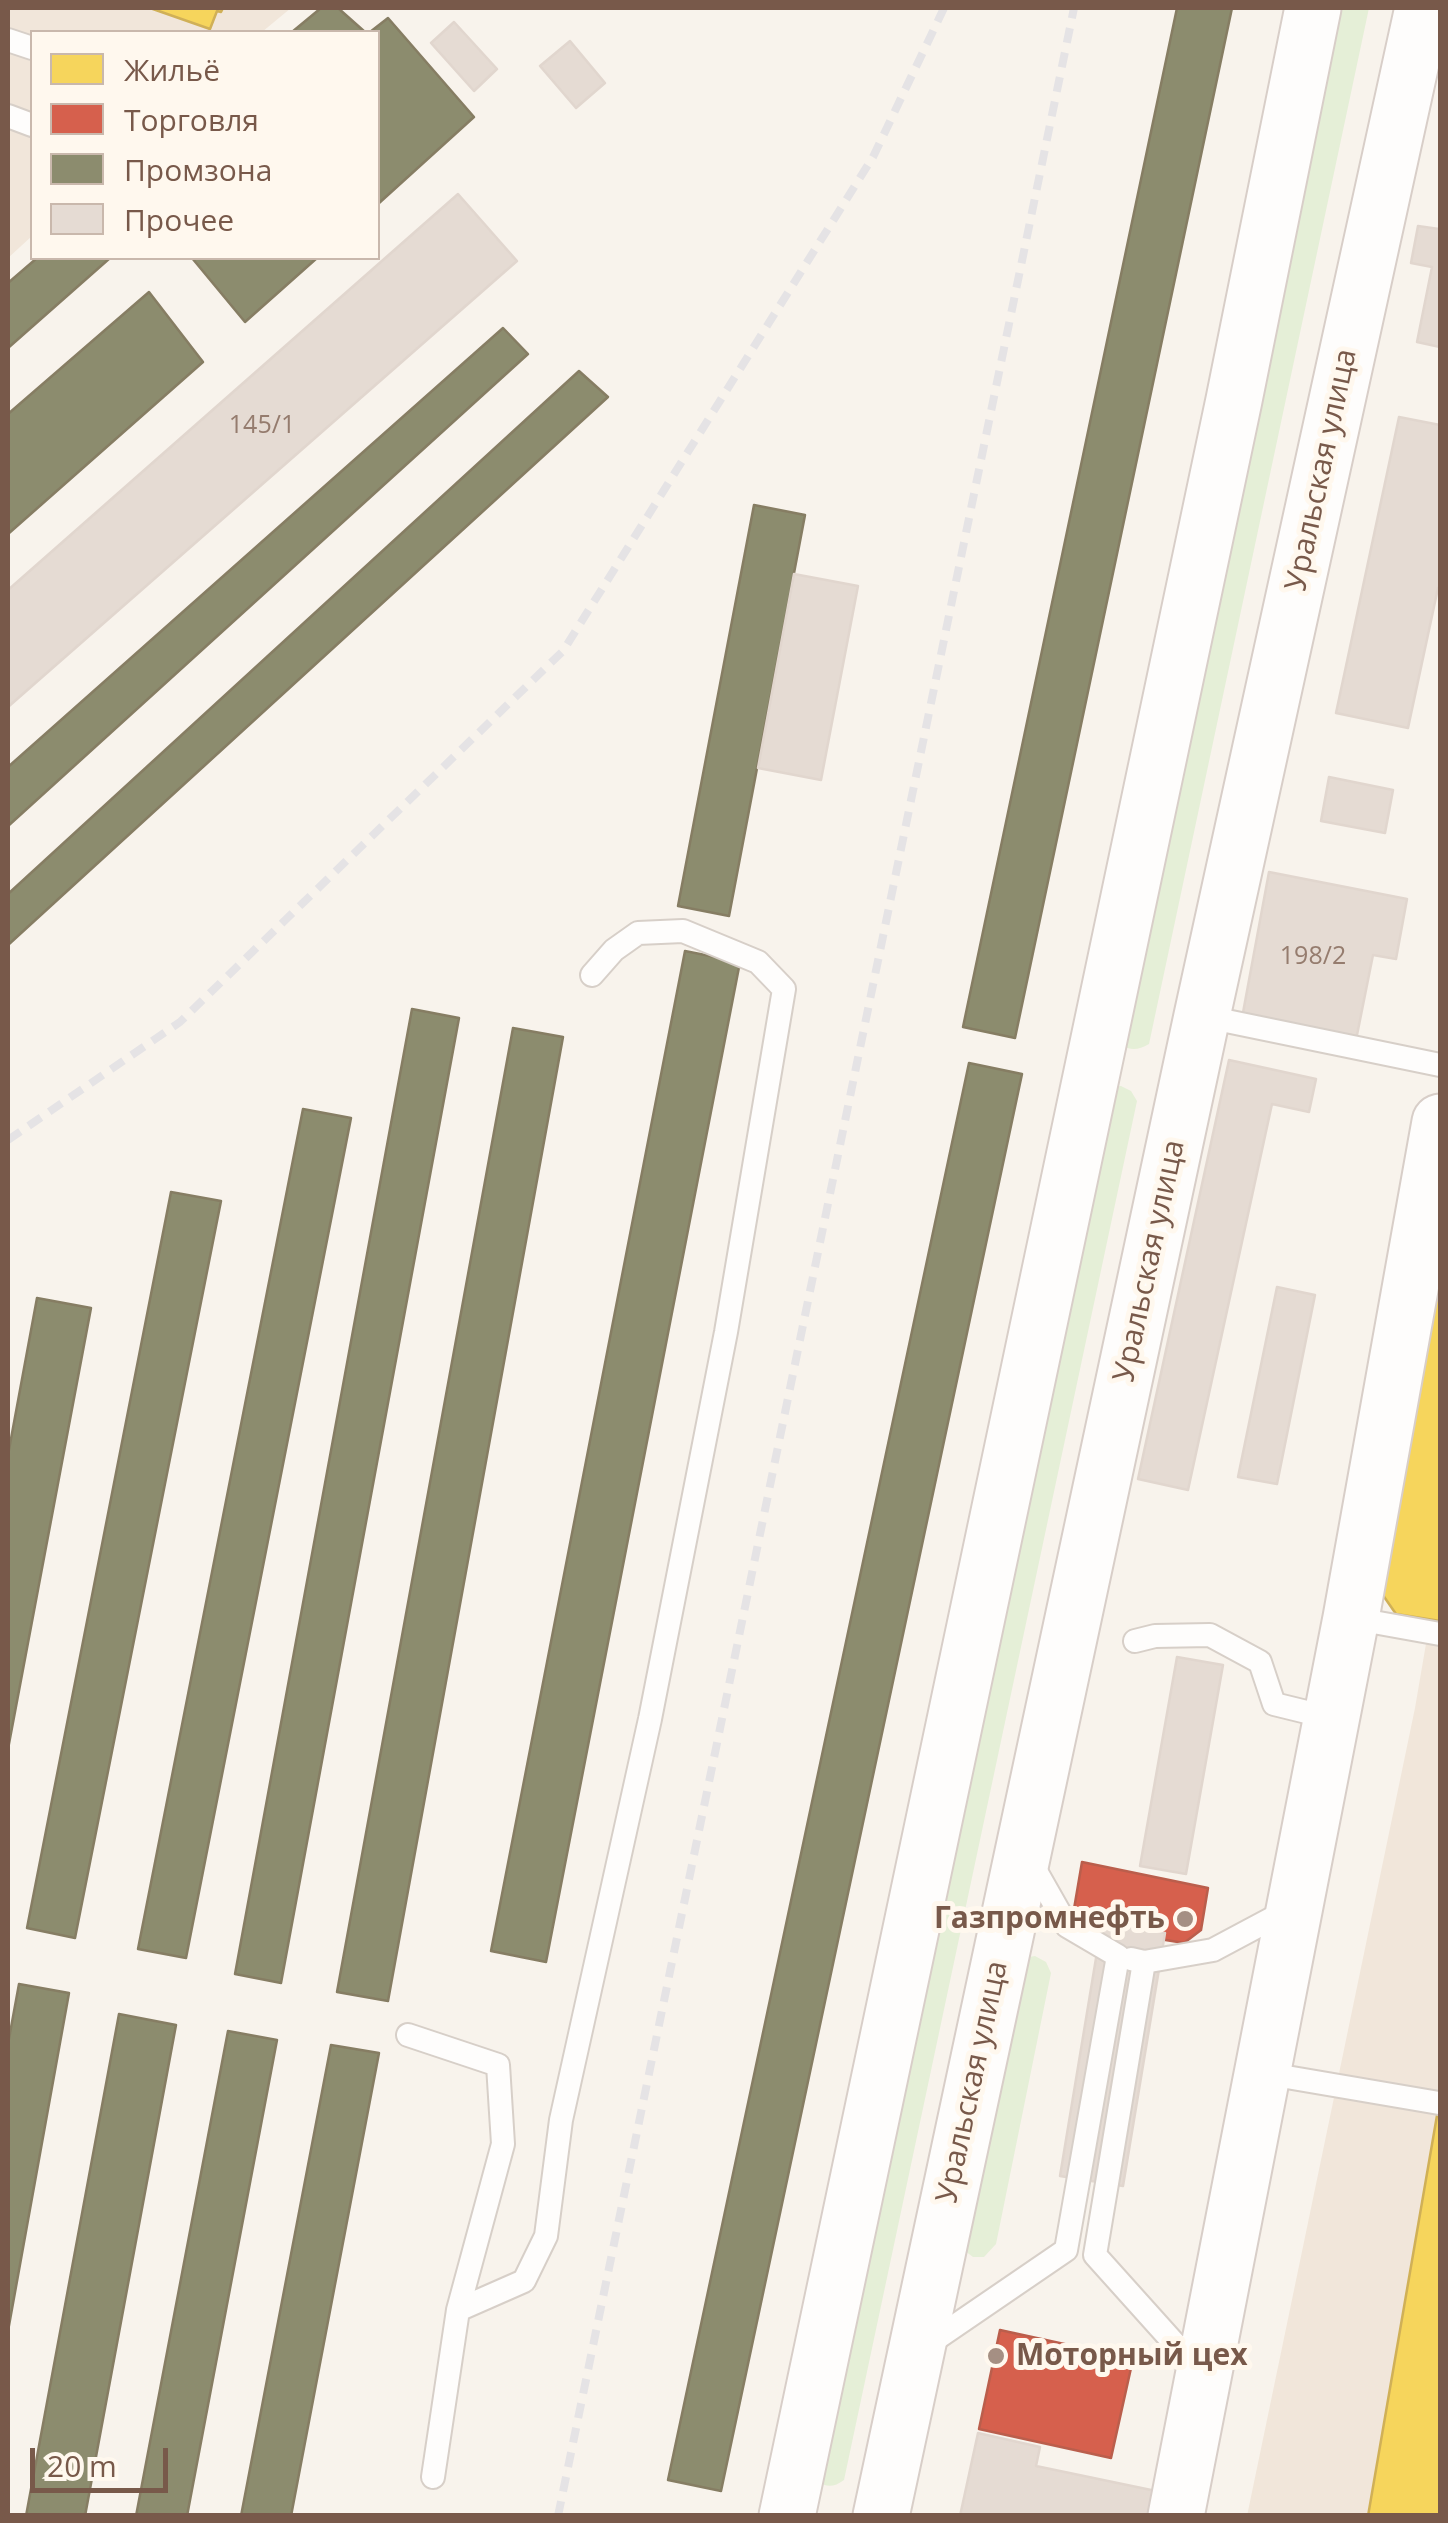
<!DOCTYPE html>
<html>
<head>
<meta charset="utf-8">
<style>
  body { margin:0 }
  #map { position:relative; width:1448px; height:2523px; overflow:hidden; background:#f8f3ec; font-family:"Open Sans",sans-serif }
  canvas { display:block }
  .frame { position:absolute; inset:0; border:10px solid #78594a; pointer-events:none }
  .legend { position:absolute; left:30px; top:30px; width:350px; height:230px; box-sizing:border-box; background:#fff8ee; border:2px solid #c9b8ac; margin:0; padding:12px 18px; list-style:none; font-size:30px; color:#78594a }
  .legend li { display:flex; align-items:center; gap:20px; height:50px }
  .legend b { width:50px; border:2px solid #c9b8ac }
  .scale { position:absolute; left:30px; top:2448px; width:138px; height:45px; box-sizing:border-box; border:5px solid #78594a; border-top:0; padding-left:12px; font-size:30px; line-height:35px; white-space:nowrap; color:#78594a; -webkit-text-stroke:8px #fff8ee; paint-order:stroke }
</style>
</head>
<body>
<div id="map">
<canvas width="1448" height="2523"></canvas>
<div class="frame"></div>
<ul class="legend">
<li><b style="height:28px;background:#f6d55c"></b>Жильё</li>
<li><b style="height:28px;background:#d6604d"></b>Торговля</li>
<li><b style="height:28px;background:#8c8c6e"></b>Промзона</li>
<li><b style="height:28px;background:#e5dbd3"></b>Прочее</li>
</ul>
<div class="scale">20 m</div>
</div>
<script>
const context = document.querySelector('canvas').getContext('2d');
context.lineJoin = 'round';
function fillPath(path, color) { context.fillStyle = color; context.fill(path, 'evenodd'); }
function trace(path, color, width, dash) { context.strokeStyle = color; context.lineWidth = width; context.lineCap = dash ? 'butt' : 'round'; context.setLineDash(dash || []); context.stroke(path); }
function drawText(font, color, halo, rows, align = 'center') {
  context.font = font + ' "Open Sans",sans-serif'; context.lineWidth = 10; context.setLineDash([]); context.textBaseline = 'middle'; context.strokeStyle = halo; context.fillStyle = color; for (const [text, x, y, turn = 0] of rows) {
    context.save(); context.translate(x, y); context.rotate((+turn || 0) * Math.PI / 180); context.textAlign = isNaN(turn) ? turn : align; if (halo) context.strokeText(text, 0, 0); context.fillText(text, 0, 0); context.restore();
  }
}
fillPath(new Path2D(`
  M8,8H291L262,32H32V236L8,258Z
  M1440,1562V2515L1247,2516L1415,1708Z`), '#f1e6da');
fillPath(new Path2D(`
  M1334,8H1369L1149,1044C1138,1050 1132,1051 1120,1045Z
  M1121,1086L1131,1091L1137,1101L844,2480C833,2488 827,2487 815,2481L1111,1087Z
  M1035,1956L1046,1962L1051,1973L996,2244L984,2257H973L965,2251L1023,1958Z`), '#e5efd7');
const homes = new Path2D(`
  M150,8H223L221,12L217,11L210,29Z
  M1440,1200V1621L1396,1614L1378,1588Z
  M1440,2098V2516H1368Z`);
fillPath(homes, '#f6d55c');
trace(homes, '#d0b057', 2.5);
const shops = new Path2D(`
  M1082,1862L1208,1888L1201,1930L1184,1943L1092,1928L1074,1909Z
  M1000,2330L1133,2359L1111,2458L979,2429Z`);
fillPath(shops, '#d6604d');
trace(shops, '#ba5e4c', 2.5);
const industry = new Path2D(`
  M321,8H338L365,32H292Z
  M1177,8H1232L1015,1038L963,1027Z
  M388,18L474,117L378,204V32H370Z
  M37,258H110L8,348V283Z
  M192,258H317L245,322Z
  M149,292L203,362L8,534V414Z
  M503,328L528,354L8,826V767Z
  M579,371L608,397L8,945V894Z
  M754,505L805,515L729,916L678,906Z
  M685,951L740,962L546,1962L491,1951Z
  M412,1009L459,1018L281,1983L235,1974Z
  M513,1028L563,1037L388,2001L337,1992Z
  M969,1063L1022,1074L721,2491L668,2480Z
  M303,1109L351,1118L186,1958L138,1949Z
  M171,1192L221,1201L75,1938L27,1928Z
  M37,1298L91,1308L8,1749V1455Z
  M19,1984L69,1993L8,2331V2044Z
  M119,2014L176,2025L85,2516H26Z
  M228,2031L277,2040L187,2516H136Z
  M331,2045L379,2053L291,2516H241Z`);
fillPath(industry, '#8c8c6e');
trace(industry, '#867d63', 2.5);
const building = new Path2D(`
  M454,22L497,69L474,91L431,43Z
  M570,41L605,83L576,108L540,66Z
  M458,194L517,261L8,707V590Z
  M1440,222V347L1417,342L1432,267L1411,263L1418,226L1439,229Z
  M1399,417L1440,425V589L1438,588L1408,728L1336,713Z
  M794,574L858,586L821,780L758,768Z
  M1329,777L1393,790L1385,833L1321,821Z
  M1269,872L1407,899L1396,959L1373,955L1356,1040L1242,1018Z
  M1229,1060L1316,1079L1309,1112L1272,1104L1188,1490L1138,1479Z
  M1277,1287L1315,1295L1277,1484L1238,1477Z
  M1177,1657L1223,1665L1186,1874L1140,1866Z
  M1102,1922L1165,1933L1123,2186L1060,2176Z
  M978,2433L1040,2447L1036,2466L1156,2491L1151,2516H960Z`);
fillPath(building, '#e5dbd3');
trace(building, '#e1d6ce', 2.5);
const lane = new Path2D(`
  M8,40L32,48
  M8,116L32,125
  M1202,1016L1440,1065
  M1351,1618L1440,1634
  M1135,1641L1155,1636L1210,1635L1260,1662L1274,1704L1331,1718
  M1131,1959L1144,1962L1213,1950L1288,1910
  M1144,1962L1095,2255L1201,2373
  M408,2035L498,2065L503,2144L458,2310L433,2477
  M1263,2073L1439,2103
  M458,2310L524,2281L546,2236L561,2120L650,1719L726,1332L784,989L758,962L683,931L638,933L614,950L592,975
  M927,2345L1066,2250L1118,1956L1067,1926L1029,1859`);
const secondary = new Path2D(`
  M787,2516L1234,400L1313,8
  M881,2516L1202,1016L1423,8
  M1176,2516L1351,1618L1440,1122`);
trace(lane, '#d7cfc8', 26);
trace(secondary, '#d8cec8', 59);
trace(lane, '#fefdfc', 22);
trace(secondary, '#fefdfc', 55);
trace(new Path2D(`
  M8,1140L180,1022L563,651L873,157L944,8
  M558,2516L1074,8`), '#e5e3e5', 8, [15, 10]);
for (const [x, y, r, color] of [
  [1185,1919,10,"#a58f83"],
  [996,2356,10,"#a58f83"]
]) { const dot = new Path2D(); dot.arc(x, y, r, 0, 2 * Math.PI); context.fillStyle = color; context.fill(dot); trace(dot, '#fff8ee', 4); }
drawText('25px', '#957c6e', null, [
  ["145/1",262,426],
  ["198/2",1313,957]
]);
drawText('30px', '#78594a', '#fff8ee', [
  ["Уральская улица",1322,470,-78],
  ["Уральская улица",1150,1261,-78],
  ["Уральская улица",973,2082,-78]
]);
drawText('bold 30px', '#78594a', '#fff8ee', [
  ["Газпромнефть",1165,1919],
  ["Моторный цех",1016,2356,"left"]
], 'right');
</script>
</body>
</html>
